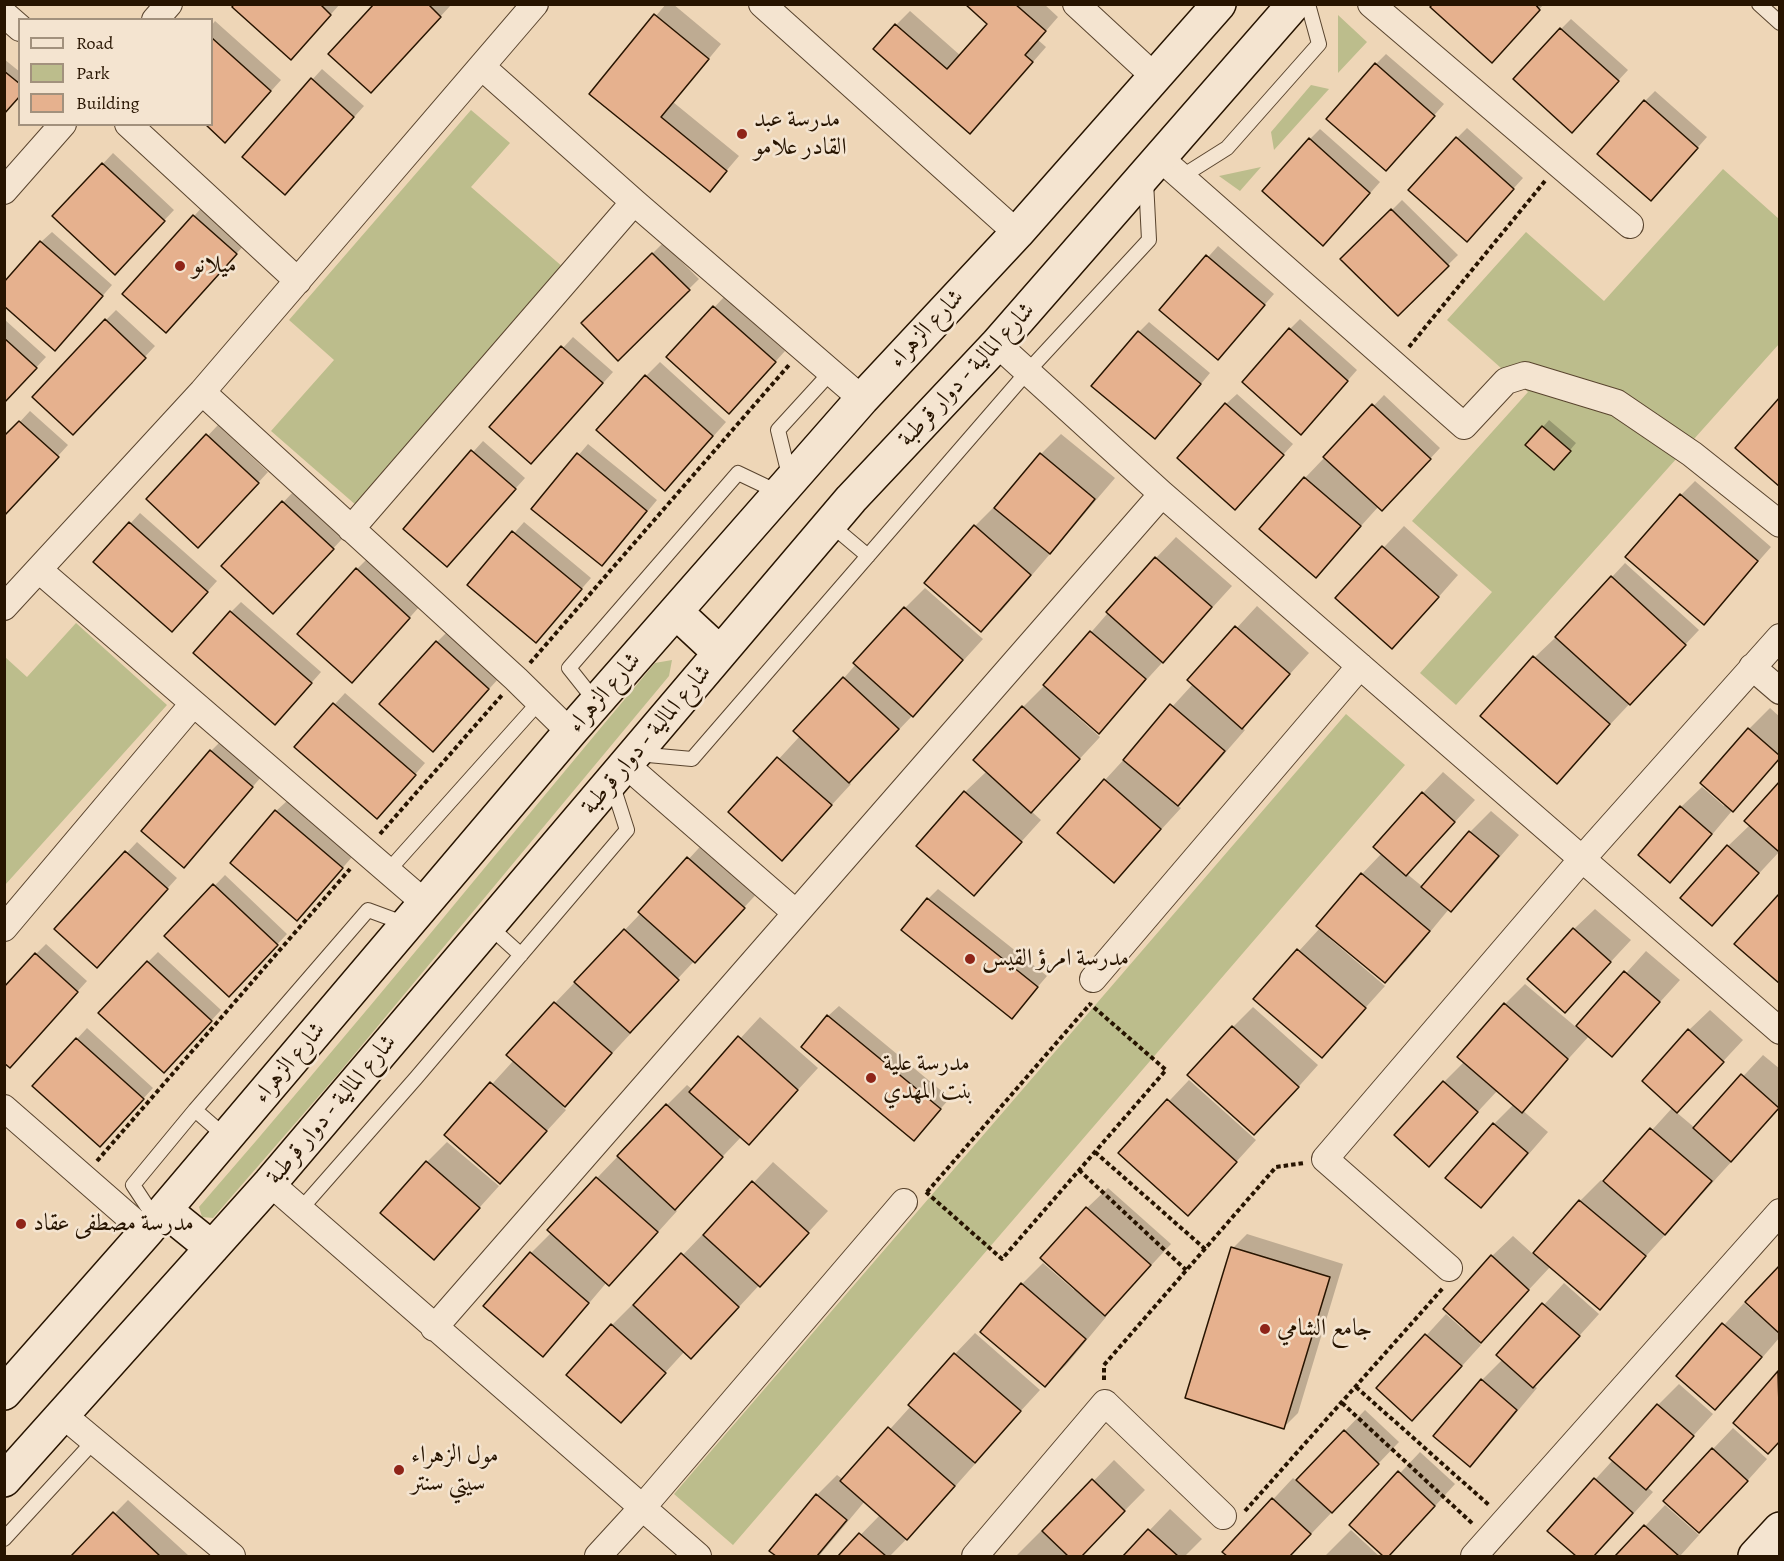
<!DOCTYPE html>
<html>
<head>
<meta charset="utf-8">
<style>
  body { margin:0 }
  #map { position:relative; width:1784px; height:1561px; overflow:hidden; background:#eed6b7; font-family:Alegreya,serif }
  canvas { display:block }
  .frame { position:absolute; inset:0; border:6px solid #271400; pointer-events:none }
  .legend { position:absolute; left:18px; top:18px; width:195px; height:108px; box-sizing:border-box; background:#f4e4d0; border:2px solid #a2917d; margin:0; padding:8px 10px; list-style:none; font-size:18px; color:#271400 }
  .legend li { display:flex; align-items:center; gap:12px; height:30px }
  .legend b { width:30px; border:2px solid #a2917d }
</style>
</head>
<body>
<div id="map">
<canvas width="1784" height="1561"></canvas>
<div class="frame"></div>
<ul class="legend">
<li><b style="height:8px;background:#f4e4d0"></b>Road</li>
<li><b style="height:16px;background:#bcbd8c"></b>Park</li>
<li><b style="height:16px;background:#e6b18e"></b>Building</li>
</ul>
</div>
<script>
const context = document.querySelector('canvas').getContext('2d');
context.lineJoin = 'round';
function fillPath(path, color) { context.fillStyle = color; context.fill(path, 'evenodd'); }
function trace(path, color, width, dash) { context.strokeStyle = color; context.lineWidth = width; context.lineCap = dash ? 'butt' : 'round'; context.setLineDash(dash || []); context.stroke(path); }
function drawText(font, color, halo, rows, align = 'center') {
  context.font = font + ' Alegreya,Amiri,serif'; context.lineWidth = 5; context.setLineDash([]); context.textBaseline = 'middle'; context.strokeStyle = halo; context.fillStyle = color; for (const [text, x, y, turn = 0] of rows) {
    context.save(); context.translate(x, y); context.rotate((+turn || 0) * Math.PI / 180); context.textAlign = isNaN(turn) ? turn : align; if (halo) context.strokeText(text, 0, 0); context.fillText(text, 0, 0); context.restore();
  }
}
fillPath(new Path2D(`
  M1338,15L1367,42L1338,73Z
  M1311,85L1329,89L1274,150L1271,132Z
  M471,110L510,143L471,187L564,268L357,506L271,431L334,360L289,320Z
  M1261,167L1240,191L1219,176Z
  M1723,169L1779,219V344L1456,705L1420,673L1492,592L1412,521L1528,392L1447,320L1526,232L1604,301Z
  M76,623L167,705L5,885V657L27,677Z
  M672,660L669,676L338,1074L213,1218L202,1217L199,1207C354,1029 503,844 655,663Z
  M1346,714L1405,765L733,1545L674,1494Z`), '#bcbd8c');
fillPath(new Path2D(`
  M236,4H340L301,48Z
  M376,4L451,5L381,81Z
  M666,4H673L721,44L673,102L739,156L710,190L591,93Z
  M967,4H1044L1058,17L1038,40L1046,47L984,118L896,25L910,11L961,56L989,24Z
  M1435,4H1544L1502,51Z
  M1571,19L1628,70L1582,120L1561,29Z
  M215,21L281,80L235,131L212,124V25Z
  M1386,54L1444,104L1396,159L1376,64Z
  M4,59L20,72V95L4,113Z
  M322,69L364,106L295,183L312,80Z
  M1655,91L1707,137L1661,189L1645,101Z
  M1467,128L1523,178L1477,229L1457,138Z
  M1320,129L1380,182L1334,234L1310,139Z
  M113,153L174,210L125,262L54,216Z
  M1402,200L1458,255L1398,314L1343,259Z
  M204,205L246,243L176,321L124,294Z
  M52,232L112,285L66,338L41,242Z
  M663,243L699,279L618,359L583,323Z
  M1218,246L1274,294L1218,358L1161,310Z
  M724,297L785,351L739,402L668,357Z
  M116,310L155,346L83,423L106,320Z
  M4,319L46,357L4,402Z
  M1300,319L1357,370L1311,422L1290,329Z
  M1149,322L1210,373L1165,427L1139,332Z
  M573,337L613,372L541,452L491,427Z
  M660,362L726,422L679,475L646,376Z
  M1237,394L1293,444L1245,497L1226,404Z
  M1384,395L1440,448L1393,499L1379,506L1316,576L1305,478Z
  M30,411L68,445L4,515V439Z
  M1549,420L1576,443L1560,462L1543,427Z
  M218,425L268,472L209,536L148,499Z
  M1061,434L1115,478L1002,610L981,630L975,526L995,506L997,507L1041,454Z
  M483,441L525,478L447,565L405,528Z
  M588,444L657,500L612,554L533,509Z
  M1695,481L1771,547L1704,623L1681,495Z
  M294,491L343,538L283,602L223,566Z
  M140,513L217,581L182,620L95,562Z
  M524,522L591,578L536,641L469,585Z
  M1404,526L1458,575L1413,626L1337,597Z
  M1176,537L1232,586L1099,732L1073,709L1071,711L1100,737L1031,811L1041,820L974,894L965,792L987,771L1023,707L1045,685L1156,558Z
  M367,559L420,606L362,671L357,569Z
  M1625,563L1699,630L1556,782L1482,716L1535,657L1556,637Z
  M925,588L983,639L933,694L849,782L851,784L782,859L730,812L800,736L844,678L905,608Z
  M241,602L321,672L285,713L231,612Z
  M1257,606L1309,653L1242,727L1245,730L1198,784L1177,805L1181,808L1114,881L1105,780L1193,684L1189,680Z
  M447,632L499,678L443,740L437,642Z
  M345,693L425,763L387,807L296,747Z
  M1770,708L1780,717V759L1731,812L1690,861L1669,881L1681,807L1702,787L1724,806L1749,729Z
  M221,741L262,776L184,866L211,751Z
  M1443,772L1475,800L1407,874L1423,887L1470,832L1491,811L1519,835L1471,890L1451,910L1449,909L1406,961L1385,981L1331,936L1329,938L1385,986L1322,1056L1255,999L1321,927L1319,925L1362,874L1382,853L1423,793Z
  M287,801L352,857L307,909L276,811Z
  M1750,825L1780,848L1777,850L1779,852L1712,924L1728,846Z
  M709,837L764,886L630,1030L632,1032L563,1107L566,1110L500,1182L446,1135L514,1060L508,1055L555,1003L641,913L640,912Z
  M137,842L177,878L107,955L56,929Z
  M225,875L287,934L239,985L166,936Z
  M938,889L1047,976L1012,1017L928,899Z
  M1595,909L1631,940L1565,1011L1574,929Z
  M46,944L87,981L20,1055L36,954Z
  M1646,951L1680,980L1612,1055L1590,1035L1522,1110L1548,1132L1501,1186L1481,1206L1494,1124L1514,1104L1498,1090L1429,1164L1444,1082L1464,1062L1505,1004L1525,984L1577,1028Z
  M158,952L221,1010L174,1061L148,962Z
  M839,1006L950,1098L914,1139L828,1016Z
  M1253,1007L1318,1065L1275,1113L1233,1027Z
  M1710,1010L1743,1040L1676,1112L1695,1128L1763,1055L1780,1069V1108L1599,1308L1551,1266L1479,1343L1481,1345L1433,1398L1378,1388L1446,1314L1464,1330L1466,1327L1445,1308L1492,1256L1513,1236L1534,1255L1580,1201L1601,1180L1604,1183L1673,1107L1689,1030Z
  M760,1017L818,1068L749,1143L742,1136L674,1208L677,1211L630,1263L609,1284L607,1282L563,1334L543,1355L531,1253L552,1232L597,1178L667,1105L687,1085L693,1090Z
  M87,1028L153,1088L110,1135L34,1086Z
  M1189,1080L1256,1140L1208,1193L1120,1153Z
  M447,1142L499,1186L434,1258L427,1162Z
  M773,1162L828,1211L712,1336L685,1351L621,1421L568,1375L612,1325L633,1304L634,1306L703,1234L705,1235Z
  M1108,1188L1171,1244L1104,1316L1106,1317L1066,1365L1045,1385L1022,1284L1043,1263L1074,1290L1087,1208Z
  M1247,1234L1343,1264L1298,1413L1284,1427L1233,1248Z
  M1780,1267V1337L1736,1388L1715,1408L1678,1376L1744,1303L1753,1311Z
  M1564,1283L1599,1314L1534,1386L1537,1388L1490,1444L1470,1465L1482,1380L1503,1359L1498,1355Z
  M975,1333L1040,1390L973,1463L975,1464L927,1518L890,1556H840L880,1515L865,1501L819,1556H778L771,1551L817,1495L837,1475L844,1480L911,1406L910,1405L955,1354Z
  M1780,1372V1440L1735,1423Z
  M1679,1384L1713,1414L1647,1487L1653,1492L1607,1543L1593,1556H1578L1549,1530L1613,1460L1611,1458L1658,1405Z
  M1365,1410L1399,1442L1290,1556H1229L1224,1552L1293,1478L1297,1481Z
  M1733,1428L1767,1459L1720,1511L1713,1449Z
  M1420,1452L1455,1484L1407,1537L1385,1556L1351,1525Z
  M1114,1460L1145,1490L1080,1556H1016L1042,1530L1044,1532Z
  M128,1500L189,1556H73Z
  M1665,1505L1699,1535L1680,1556H1617Z
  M1170,1509L1202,1539L1185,1556H1125Z
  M1351,1530L1379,1556H1325Z`), '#0003');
const building = new Path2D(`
  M234,4H320L331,15L291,60L232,7Z
  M374,4H428L441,17L371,93L328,54Z
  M965,4H1015L1046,31L1025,55L1033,62L970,134L873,49L895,24L947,69L987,24Z
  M1433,4H1535L1540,10L1492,63L1430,7Z
  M654,14L709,59L661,117L727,171L710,192L589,94Z
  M1560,28L1619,81L1572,133L1513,79Z
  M212,38L271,91L225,143L205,124H212Z
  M1375,63L1435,116L1386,171L1326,119Z
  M4,71L20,84V96L4,114Z
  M311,78L354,117L285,195L242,157Z
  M1644,100L1698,148L1651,201L1597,154Z
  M1456,137L1514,189L1467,242L1408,190Z
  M1309,138L1370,193L1323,246L1262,191Z
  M102,163L165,221L115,275L52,216Z
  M1391,209L1449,266L1398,316L1340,259Z
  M193,215L237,254L166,333L122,294Z
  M40,241L103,296L55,351L4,306V282Z
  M652,253L690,290L618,361L581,323Z
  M1206,255L1265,305L1218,360L1159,310Z
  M713,306L776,362L729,414L666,357Z
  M105,319L146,358L73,435L32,397Z
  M1289,328L1348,381L1301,435L1242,382Z
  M1138,331L1201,384L1155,439L1091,386Z
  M4,338L37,368L4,403Z
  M561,346L603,383L531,464L489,427Z
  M645,375L713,436L665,491L596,430Z
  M1780,397V487L1735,448Z
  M1225,403L1284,455L1235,510L1177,458Z
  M1372,404L1431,459L1382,511L1323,457Z
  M19,421L59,457L4,516V436Z
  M1542,426L1571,451L1554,470L1525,445Z
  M206,434L259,483L198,548L146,499Z
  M471,450L516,489L447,567L403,529Z
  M577,453L647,511L602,566L531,509Z
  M1040,453L1095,499L1050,554L994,508Z
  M1304,477L1361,526L1316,578L1259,529Z
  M1680,494L1758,561L1704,625L1625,557Z
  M282,501L334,549L273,614L221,566Z
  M129,522L208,592L172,632L93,562Z
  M974,525L1031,575L981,632L924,583Z
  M512,531L582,589L536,643L467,585Z
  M1382,546L1439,597L1392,649L1335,598Z
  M1155,557L1212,607L1163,663L1106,612Z
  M356,568L410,618L352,683L297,634Z
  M1611,576L1686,645L1630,705L1555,637Z
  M904,607L963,660L913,717L853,663Z
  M230,611L312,683L275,725L193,653Z
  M1235,626L1290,674L1242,729L1187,680Z
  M1090,631L1146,679L1099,734L1043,685Z
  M436,641L489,689L433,752L379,704Z
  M1533,656L1610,724L1557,784L1480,716Z
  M843,677L899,729L849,783L793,731Z
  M333,703L416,775L377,819L294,747Z
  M1170,704L1225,751L1178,806L1123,760Z
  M1022,706L1080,759L1031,813L973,760Z
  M1748,728L1780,756V758L1733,812L1700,783Z
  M210,750L253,787L184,868L141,831Z
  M777,757L832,805L782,861L728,812Z
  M1104,779L1161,829L1114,883L1057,833Z
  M1780,781V850L1778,851L1744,821Z
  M964,791L1022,842L974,896L916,846Z
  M1422,792L1455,822L1406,876L1373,847Z
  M1680,806L1712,834L1670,883L1638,855Z
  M275,810L343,868L297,921L230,863Z
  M1469,831L1499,856L1451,912L1421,887Z
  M1727,845L1759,873L1712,926L1680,898Z
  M125,851L168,889L97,968L54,929Z
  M687,857L745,908L695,963L638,912Z
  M1361,873L1430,931L1385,983L1316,926Z
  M213,884L278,945L229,997L164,936Z
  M1778,895L1780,897V984L1734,944Z
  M927,898L1038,987L1012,1019L901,930Z
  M1573,928L1611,962L1565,1013L1527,979Z
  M624,929L679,980L630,1033L574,982Z
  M1297,949L1366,1008L1322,1058L1253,999Z
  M35,953L78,992L10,1068L4,1063V987Z
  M147,961L212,1021L164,1073L98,1013Z
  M1624,971L1660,1002L1612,1057L1576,1026Z
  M554,1002L612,1053L565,1107L506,1055Z
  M1504,1003L1568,1059L1522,1113L1457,1057Z
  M827,1015L941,1109L914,1141L801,1047Z
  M1232,1026L1299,1087L1254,1135L1187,1075Z
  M1688,1029L1724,1062L1677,1113L1642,1081Z
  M738,1036L798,1090L749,1145L689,1092Z
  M76,1038L144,1099L100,1147L32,1086Z
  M1741,1074L1779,1108L1731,1162L1693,1128Z
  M1443,1081L1478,1112L1429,1167L1394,1135Z
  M490,1082L547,1131L500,1184L444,1135Z
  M1167,1099L1237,1162L1188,1216L1118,1153Z
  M666,1104L723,1157L675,1210L617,1156Z
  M1493,1123L1528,1153L1481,1208L1445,1178Z
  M1650,1128L1712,1181L1665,1235L1603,1181Z
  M426,1161L480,1208L434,1260L380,1213Z
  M596,1177L658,1232L609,1286L547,1230Z
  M752,1181L809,1233L760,1287L703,1235Z
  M1579,1200L1646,1256L1600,1310L1533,1253Z
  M1086,1207L1151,1265L1105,1316L1040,1258Z
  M1231,1247L1330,1277L1284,1429L1185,1398Z
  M530,1252L589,1303L543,1357L483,1306Z
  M681,1253L739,1307L691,1359L633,1305Z
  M1491,1255L1529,1290L1481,1343L1443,1309Z
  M1780,1265V1334L1745,1302Z
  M1021,1283L1086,1339L1045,1387L980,1332Z
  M1542,1303L1580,1336L1533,1388L1496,1355Z
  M1722,1323L1762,1357L1715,1410L1676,1376Z
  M611,1324L666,1373L621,1423L566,1375Z
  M1425,1334L1462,1366L1412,1421L1376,1388Z
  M954,1353L1021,1411L975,1463L908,1405Z
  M1778,1371L1780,1441L1768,1454L1733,1423Z
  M1481,1379L1517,1410L1470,1467L1433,1436Z
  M1657,1404L1694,1436L1646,1490L1609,1458Z
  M888,1427L955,1486L907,1540L840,1481Z
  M1344,1430L1379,1464L1332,1513L1296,1480Z
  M1712,1448L1748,1481L1699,1533L1663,1501Z
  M1398,1471L1435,1506L1389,1556H1383L1349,1525Z
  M1594,1478L1633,1513L1594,1556H1576L1547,1531Z
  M1092,1479L1125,1511L1082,1556H1068L1042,1531Z
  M816,1494L847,1520L817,1556H776L769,1551Z
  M1272,1498L1311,1534L1290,1556H1227L1222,1552Z
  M113,1512L160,1556H71Z
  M1644,1525L1679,1556H1615Z
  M1148,1529L1178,1556H1123Z
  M859,1533L886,1556H838Z`);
fillPath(building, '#e6b18e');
trace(building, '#271400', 1.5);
const lane = new Path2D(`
  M1759,4L1780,23
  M1181,177L1227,148L1319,44L1308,4
  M790,479L778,430L831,372
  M830,524L868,556
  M596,702L569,668L738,473L780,493
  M637,754L692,759L1028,371L1149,240L1146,181
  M388,871L539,702
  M489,926L521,955
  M226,1137L195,1110L368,910L406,924
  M300,1210L416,1078L627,830L612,783
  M156,1220L133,1185L195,1110
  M4,1539L94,1441`);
const street = new Path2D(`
  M762,4L1017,233
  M1076,4L1155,77
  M1371,4L1630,225
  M4,14L20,28
  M155,20L169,4
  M482,67L634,202L862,399
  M128,124L298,281
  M1161,159L1464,426L1506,381L1525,375L1617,403L1692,454L1780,524
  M4,191L63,124
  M997,344L1162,494L1780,1031
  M202,392L516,679L570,732
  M351,529L634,202
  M39,570L425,903
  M4,607L202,392L535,4
  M1752,667L1780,691
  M626,765L796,913
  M4,928L193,704
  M1093,979L1360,666
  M4,1108L146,1232
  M270,1183L698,1556
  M1449,1268L1325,1159L1582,859L1780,637
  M434,1328L1162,494
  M63,1415L232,1556
  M598,1556L642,1508L904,1202
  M975,1556L1105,1403L1223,1516
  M1474,1556L1780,1212`);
const secondary = new Path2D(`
  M676,612L720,653
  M165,1210L212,1248
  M4,1393L146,1232L570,732L862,399L1017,233L1219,4
  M4,1480L270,1183L851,499L997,344L1294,4
  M1755,1556L1780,1529`);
trace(lane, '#59442e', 16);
trace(street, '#59442e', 28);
trace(secondary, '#271400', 36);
trace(new Path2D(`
  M1409,347L1545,181
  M530,663L789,365
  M380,834L502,695
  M1095,1152L1205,1249
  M97,1161L350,869
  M1079,1170L1186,1270
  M926,1192L1002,1259L1166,1070L1090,1004
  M927,1192L1091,1003
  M1104,1380V1365L1276,1167L1304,1163
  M1356,1387L1490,1506
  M1342,1403L1474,1525
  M1245,1511L1443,1288`), '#271400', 4, [4.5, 3]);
trace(lane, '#f4e4d0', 14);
trace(street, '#f4e4d0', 26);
trace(secondary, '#f4e4d0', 33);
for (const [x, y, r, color] of [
  [742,134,6,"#8f2418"],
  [180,266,6,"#8f2418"],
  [970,959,6,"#8f2418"],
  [871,1078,6,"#8f2418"],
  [21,1224,6,"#8f2418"],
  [1265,1329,6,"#8f2418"],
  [399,1470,6,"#8f2418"]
]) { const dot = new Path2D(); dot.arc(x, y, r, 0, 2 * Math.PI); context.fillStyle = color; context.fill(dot); trace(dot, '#f4e4d0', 2); }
drawText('24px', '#271400', '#f4e4d0', [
  ["مدرسة عبد",754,120],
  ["القادر علامو",754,148],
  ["ميلانو",192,266],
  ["مدرسة امرؤ القيس",982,959],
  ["مدرسة علية",883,1064],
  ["بنت المهدي",883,1092],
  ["مدرسة مصطفى عقاد",33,1224],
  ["جامع الشامي",1277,1329],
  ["مول الزهراء",411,1456],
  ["سيتي سنتر",411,1484]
], 'left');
drawText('24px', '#271400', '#f4e4d0', [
  ["شارع الزهراء",927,329,-47],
  ["شارع المالية - دوار قرطبة",967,375,-47],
  ["شارع الزهراء",605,693,-49],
  ["شارع المالية - دوار قرطبة",647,740,-50],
  ["شارع الزهراء",290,1063,-50],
  ["شارع المالية - دوار قرطبة",332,1110,-50]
]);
</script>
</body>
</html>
